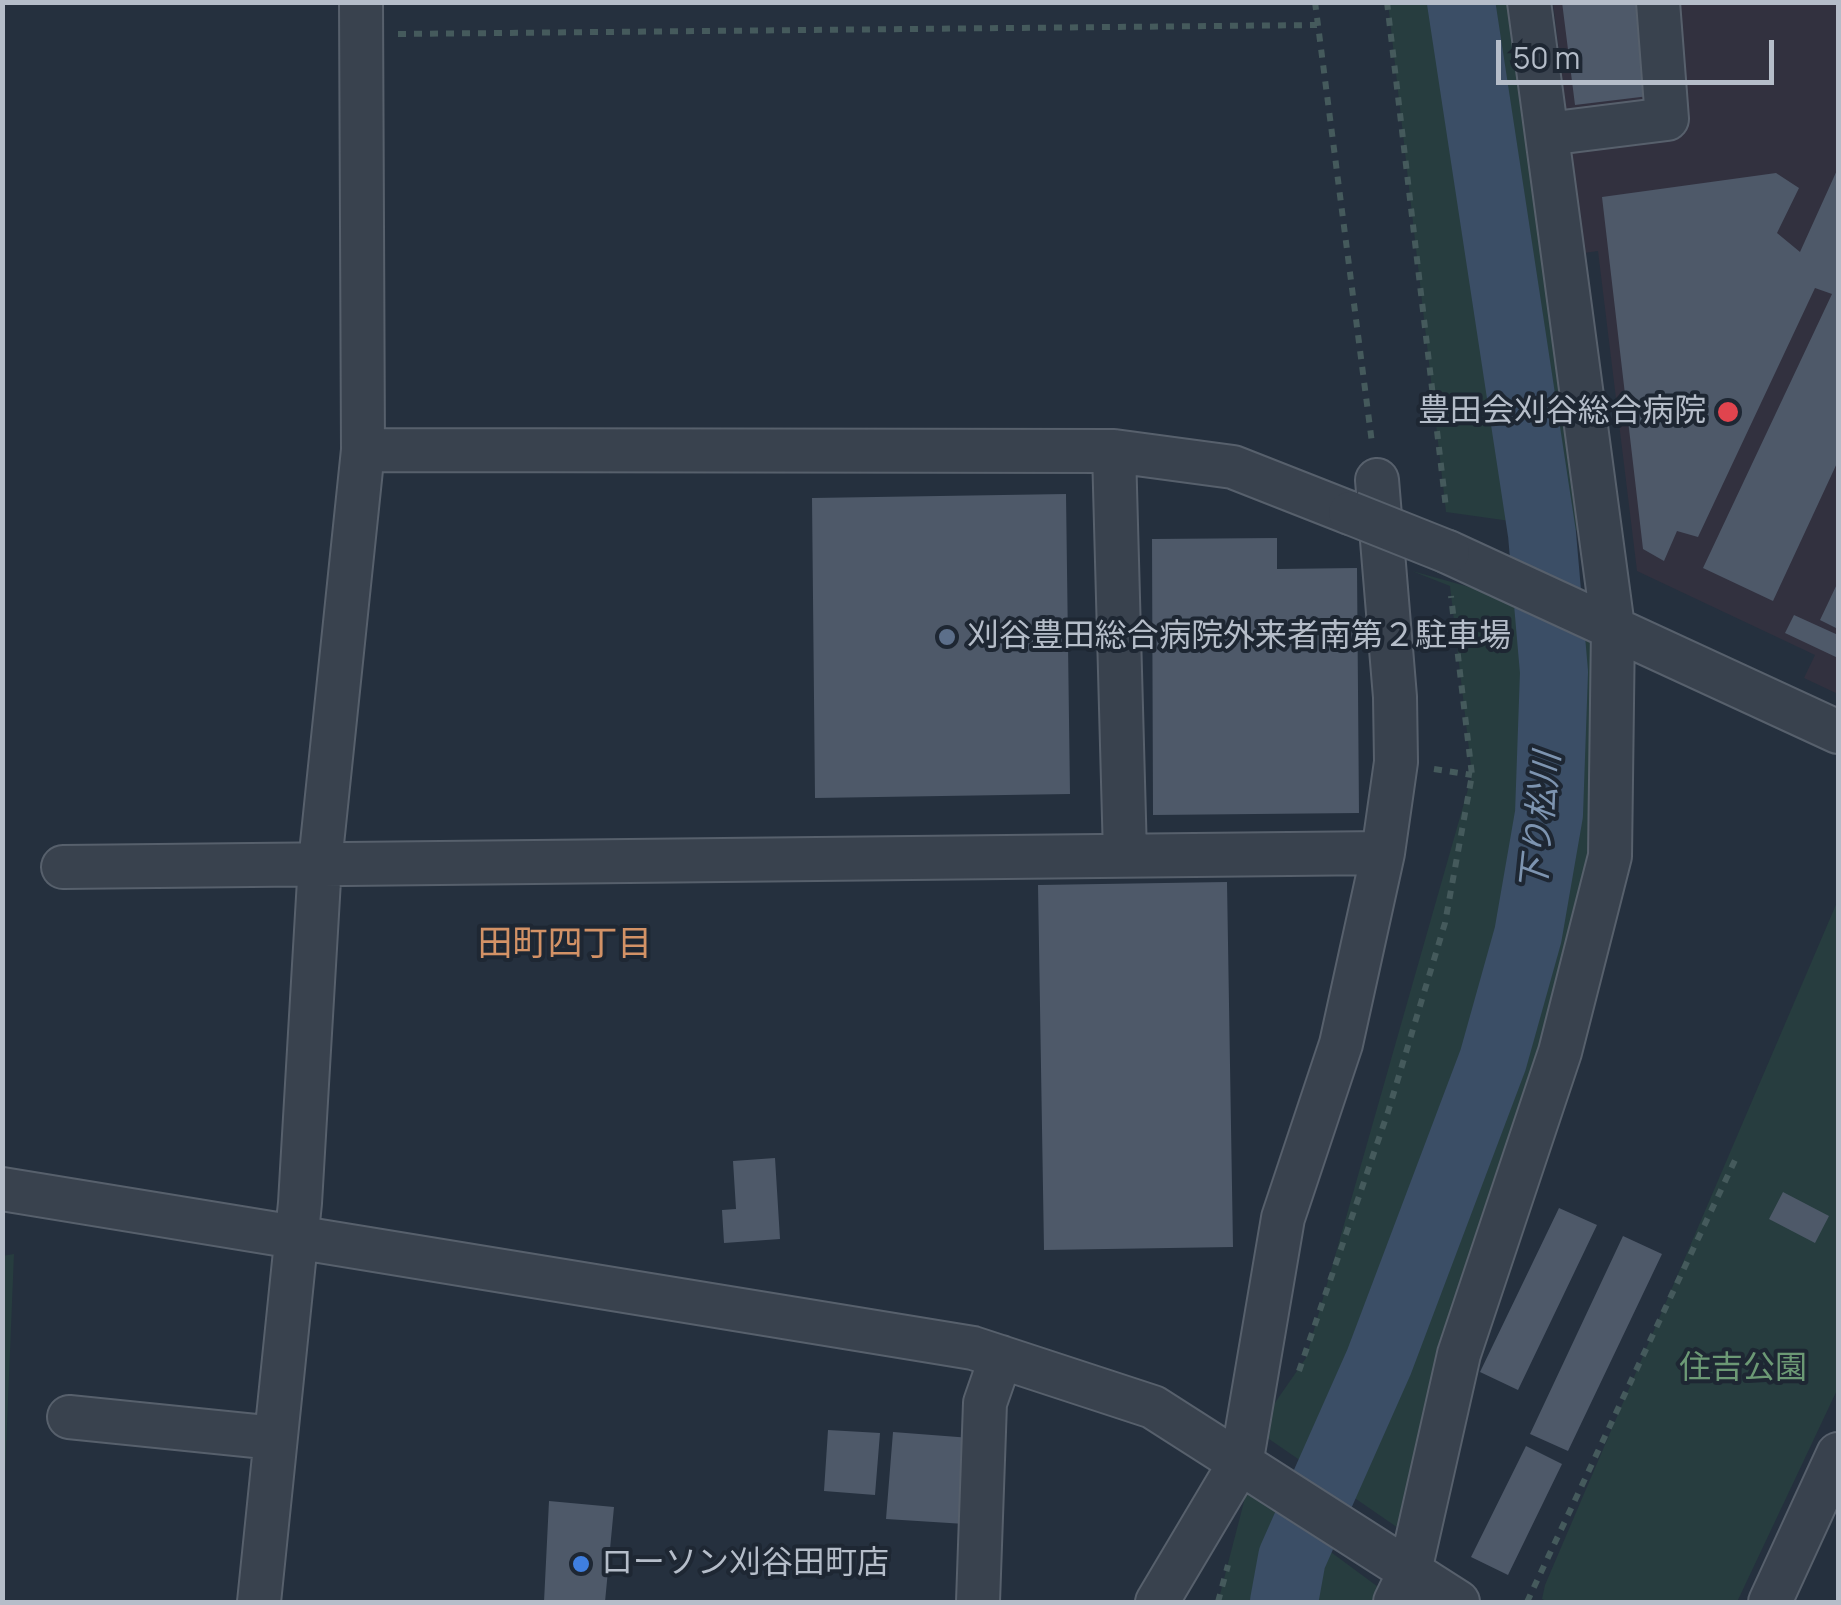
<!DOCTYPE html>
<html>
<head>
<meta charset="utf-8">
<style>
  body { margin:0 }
  #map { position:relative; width:1841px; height:1605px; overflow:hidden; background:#25303e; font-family:Manrope,sans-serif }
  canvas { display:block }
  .frame { position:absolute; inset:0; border:5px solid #b5bdc9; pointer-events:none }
  .scale { position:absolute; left:1496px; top:40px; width:278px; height:45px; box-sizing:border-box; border:5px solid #b5bdc9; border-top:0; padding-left:12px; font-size:30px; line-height:35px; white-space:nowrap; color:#b5bdc9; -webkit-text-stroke:8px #1e2733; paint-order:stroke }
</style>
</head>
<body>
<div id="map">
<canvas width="1841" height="1605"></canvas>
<div class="frame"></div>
<div class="scale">50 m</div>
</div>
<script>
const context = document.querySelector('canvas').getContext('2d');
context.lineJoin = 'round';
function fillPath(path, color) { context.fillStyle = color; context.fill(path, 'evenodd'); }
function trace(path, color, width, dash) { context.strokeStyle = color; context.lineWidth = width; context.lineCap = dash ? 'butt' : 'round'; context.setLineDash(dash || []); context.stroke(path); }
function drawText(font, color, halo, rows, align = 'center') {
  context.font = font + ' Manrope,"Noto Sans JP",sans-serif'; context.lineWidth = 8; context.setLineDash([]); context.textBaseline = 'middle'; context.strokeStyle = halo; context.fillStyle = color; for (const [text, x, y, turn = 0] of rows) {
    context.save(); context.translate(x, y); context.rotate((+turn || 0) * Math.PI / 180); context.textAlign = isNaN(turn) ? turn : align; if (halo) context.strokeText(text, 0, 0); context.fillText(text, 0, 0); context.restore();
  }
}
fillPath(new Path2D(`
  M1553,3H1838V694L1804,678L1815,655L1637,571L1598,251L1584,253Z`), '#32313f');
fillPath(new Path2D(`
  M1388,3H1546L1603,534L1446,512Z
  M1412,571L1613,627L1610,856L1417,1541L1256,1430L1306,1358L1472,775L1450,586Z
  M1838,900V1388L1737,1602H1548L1542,1599L1545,1585Z
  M14,1254L3,1522L2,1256Z
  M1247,1490L1393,1598L1391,1602H1218Z`), '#273d3f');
trace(new Path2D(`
  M1284,1602L1292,1558L1379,1362L1493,1060L1528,935L1549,814L1554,672L1542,534L1461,2`), '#3b4e66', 68);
fillPath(new Path2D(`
  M1562,2H1638L1649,96L1575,105Z
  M1838,168V461L1773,601L1703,568L1832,294L1815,288L1698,537L1677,531L1664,561L1643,549L1602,197L1776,173L1799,188L1777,233L1800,252Z
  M1066,494L1070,794L815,798L812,498Z
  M1277,538V569L1357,568L1359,813L1153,815L1152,539Z
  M1838,582V629L1820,620Z
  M1794,615L1838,635V658L1785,633Z
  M1227,882L1233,1247L1044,1250L1038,885Z
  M775,1158L780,1239L724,1243L722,1210L736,1209L733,1161Z
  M1783,1192L1829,1216L1815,1243L1769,1219Z
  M1559,1208L1597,1225L1518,1390L1480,1372Z
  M1623,1236L1662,1254L1568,1451L1530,1434Z
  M828,1430L880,1433L875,1495L824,1491Z
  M893,1432L971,1438L965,1524L886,1519Z
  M1526,1446L1562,1464L1508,1575L1471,1557Z
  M549,1501L614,1507L605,1602H544Z`), '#4e5969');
const minor = new Path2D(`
  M1547,134L1667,119L1658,2
  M363,450L1114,451L1233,467L1350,513
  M1114,451L1125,855
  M1448,552L1838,732
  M63,867L1383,853
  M2,1189L973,1348L1153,1407L1458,1602
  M69,1417L275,1438
  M259,1602L300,1203L320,863L363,450L361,2
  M978,1602L985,1403L1001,1357
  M1157,1602L1242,1459L1283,1218L1341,1044L1383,853L1396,762L1395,697L1377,480
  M1395,1602L1410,1571L1459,1354L1560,1052L1610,856L1613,627L1529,2
  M1770,1602L1838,1454`);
trace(minor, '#57606c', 46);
trace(new Path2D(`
  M1315,2L1372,443
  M1387,2L1446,508
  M398,34L1317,25
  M1434,769L1472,775
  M1299,1371L1388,1112L1445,923L1472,775L1451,596
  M1218,1602L1228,1565
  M1527,1602L1736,1158`), '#455a5c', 6, [8, 8]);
trace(minor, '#39424e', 42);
const minorBridge = new Path2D(`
  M1350,513L1448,552`);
trace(minorBridge, '#57606c', 46, []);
trace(minorBridge, '#39424e', 42);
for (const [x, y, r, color] of [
  [1728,412,12,"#e0444e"],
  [947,637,10,"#5c6f8a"],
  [581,1564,10,"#3f7fe0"]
]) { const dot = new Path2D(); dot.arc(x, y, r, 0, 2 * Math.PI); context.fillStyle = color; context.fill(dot); trace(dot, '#1e2733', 4); }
drawText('32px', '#b5bdc9', '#1e2733', [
  ["豊田会刈谷総合病院",1706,412,"right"],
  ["刈谷豊田総合病院外来者南第２駐車場",967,637],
  ["ローソン刈谷田町店",601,1564]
], 'left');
drawText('32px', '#6c9975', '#1e2733', [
  ["住吉公園",1743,1369]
]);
drawText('italic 35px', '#7d94b0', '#1e2733', [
  ["下り松川",1542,822,-84]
]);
drawText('35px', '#d39266', '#1e2733', [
  ["田町四丁目",565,945]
]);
</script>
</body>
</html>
